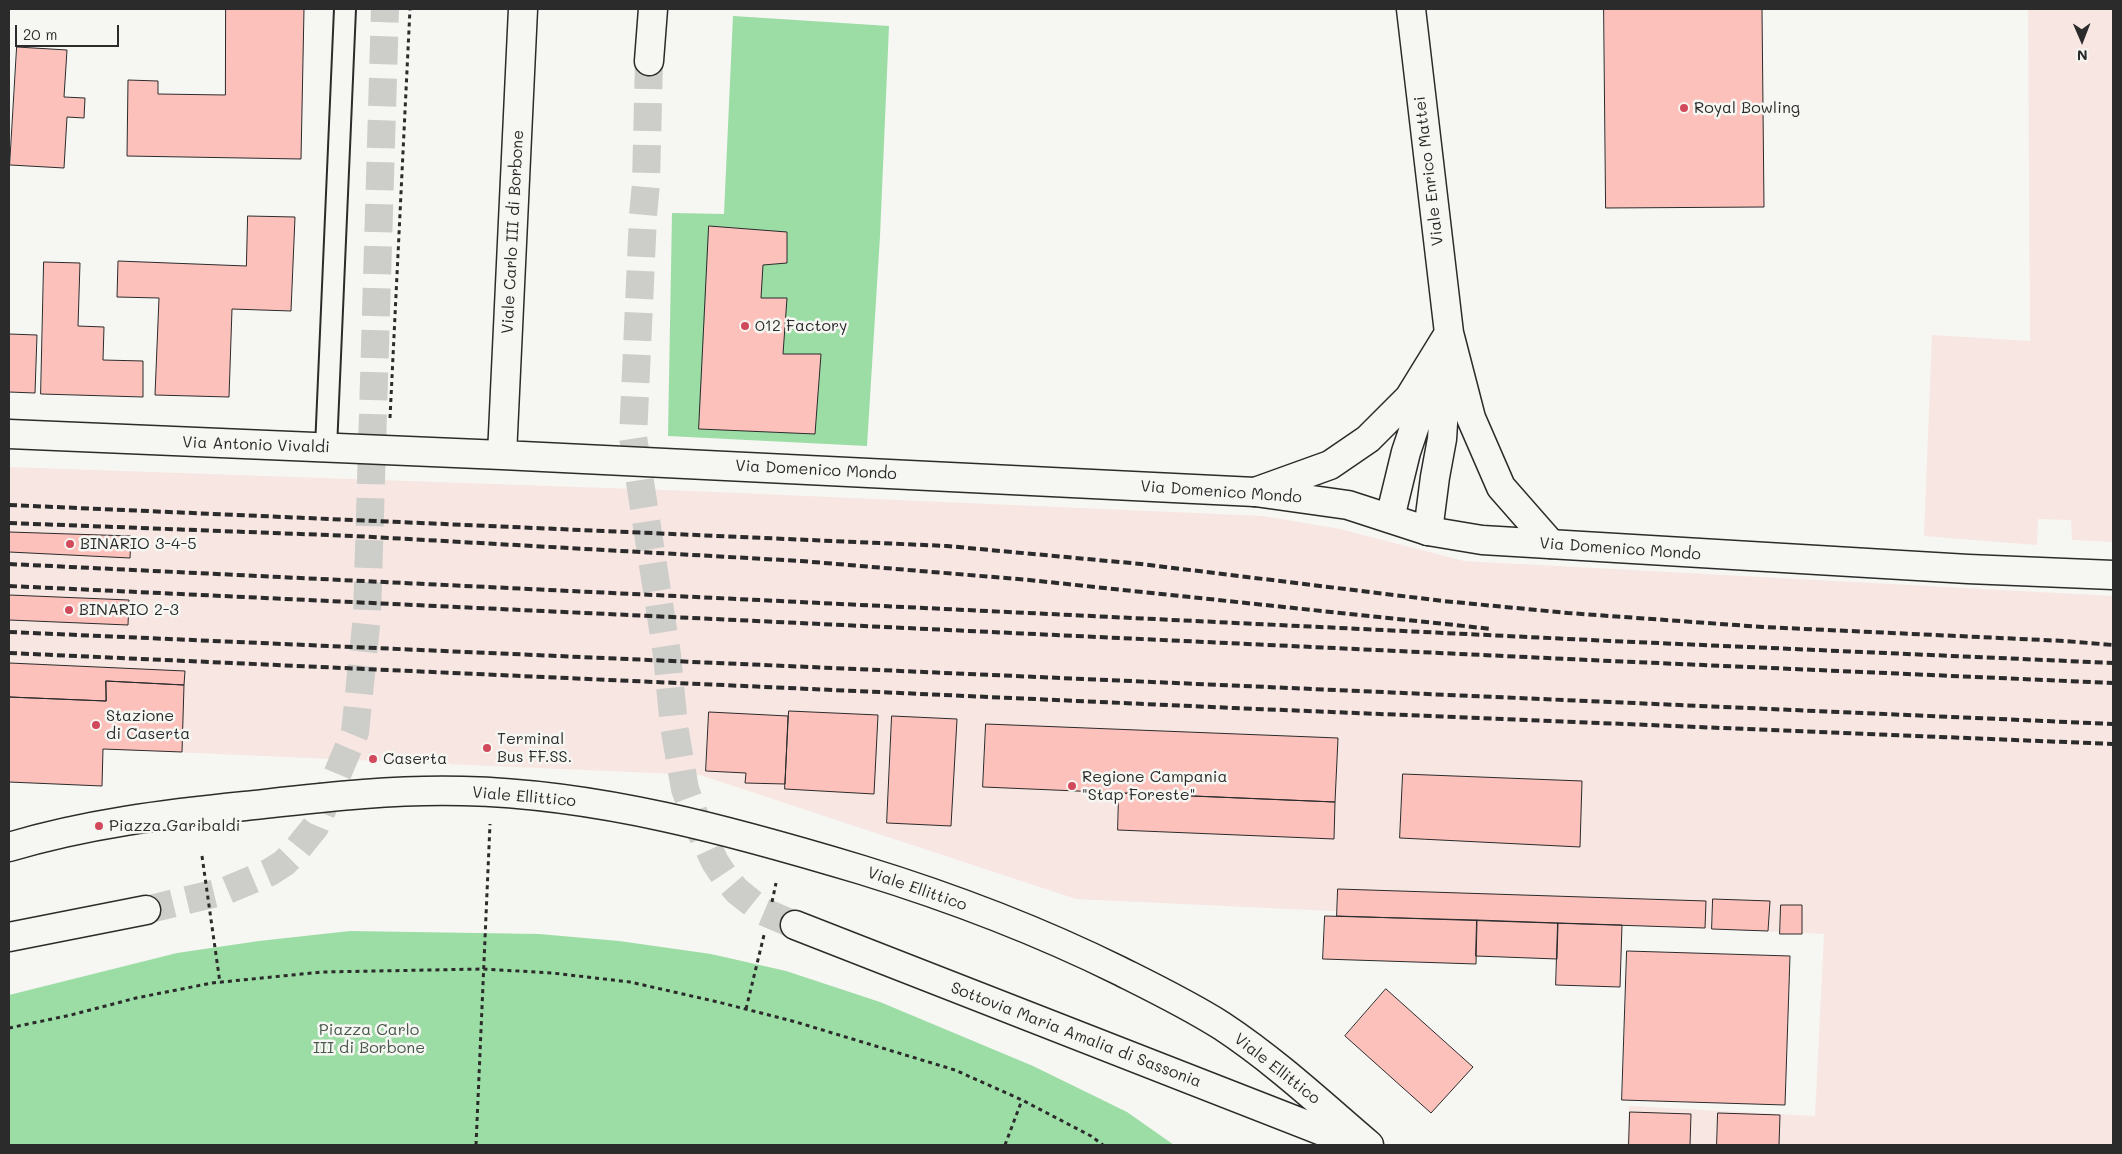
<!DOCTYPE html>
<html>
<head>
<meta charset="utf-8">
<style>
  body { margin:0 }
  #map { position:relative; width:2122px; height:1154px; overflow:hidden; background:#f6f6f2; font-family:Mali,sans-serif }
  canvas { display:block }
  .frame { position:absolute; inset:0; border:10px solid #2b2b2b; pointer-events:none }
  .north { position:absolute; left:2057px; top:15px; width:50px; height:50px; -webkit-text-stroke:4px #f6f6f2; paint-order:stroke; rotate:179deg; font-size:14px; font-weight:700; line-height:20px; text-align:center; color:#2b2b2b }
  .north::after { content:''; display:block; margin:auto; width:18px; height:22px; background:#2b2b2b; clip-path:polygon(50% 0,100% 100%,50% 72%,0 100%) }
  .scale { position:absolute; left:15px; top:25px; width:104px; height:22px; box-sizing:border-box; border:2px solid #2b2b2b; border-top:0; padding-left:6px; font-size:15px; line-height:18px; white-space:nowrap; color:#2b2b2b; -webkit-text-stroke:4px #f6f6f2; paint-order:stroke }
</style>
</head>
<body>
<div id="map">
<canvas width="2122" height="1154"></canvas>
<div class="frame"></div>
<div class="north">N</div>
<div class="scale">20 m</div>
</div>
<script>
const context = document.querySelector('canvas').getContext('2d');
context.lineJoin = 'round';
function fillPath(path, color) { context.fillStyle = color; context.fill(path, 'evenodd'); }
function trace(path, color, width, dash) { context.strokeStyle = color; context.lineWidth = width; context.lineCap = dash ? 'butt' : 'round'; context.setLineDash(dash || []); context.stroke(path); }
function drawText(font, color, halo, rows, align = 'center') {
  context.font = font + ' Mali,sans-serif'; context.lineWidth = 5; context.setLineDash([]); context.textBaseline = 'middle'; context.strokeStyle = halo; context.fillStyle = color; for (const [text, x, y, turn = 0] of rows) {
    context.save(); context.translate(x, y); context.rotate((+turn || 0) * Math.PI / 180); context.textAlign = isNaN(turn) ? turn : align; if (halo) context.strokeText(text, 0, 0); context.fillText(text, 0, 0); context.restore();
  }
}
fillPath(new Path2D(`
  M2028,9H2113V542L2072,540L2071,520L2038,519L2037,545L1924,536L1932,335L2030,341Z
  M9,467L692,491L1263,516L1340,529L1464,561L2113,596V1145H1627L1629,1106L1815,1116L1824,934L1076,899L700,775L103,749L102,786L9,782Z`), '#f8e6e2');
fillPath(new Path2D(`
  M733,16L889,26L880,236L867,446L668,436L672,213L724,214Z
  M350,931L539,934L619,941L711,954L786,971L880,1002L1033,1066L1127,1112L1174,1145H9V995L177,953L259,941Z`), '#9cdca5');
const building = new Path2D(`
  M226,9H304L301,159L127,156L128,80L158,81V94L225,95Z
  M1604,9H1762L1764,207L1606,208Z
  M17,47L67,50L64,97L85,98L84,118L67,117L64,168L10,165Z
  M248,216L295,217L291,311L232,309L229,397L155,395L159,298L117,297L118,261L246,266Z
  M709,226L787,232V263L763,265L761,298H787L783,354H821L815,434L699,429Z
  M44,262L80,263L78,326L104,327L103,360L143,361V397L41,394Z
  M9,334L37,335L35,393L9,392Z
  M9,532L131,536L130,558L9,552Z
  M9,595L129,600L128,625L9,620Z
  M9,663L185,671L184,685L106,681V701L9,697Z
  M106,681L184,685L182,752L103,749L102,786L9,782V697L106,701Z
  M789,711L878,715L874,794L785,789Z
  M709,712L788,716L785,784L745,783L746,773L706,771Z
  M892,716L957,719L951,826L887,823Z
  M986,724L1338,738L1335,802L983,787Z
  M1403,774L1582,781L1580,847L1400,838Z
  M1119,793L1335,802L1334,839L1118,830Z
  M1338,889L1706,901L1705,928L1337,916Z
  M1713,899L1770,901L1768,931L1712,929Z
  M1781,905H1802V934H1780Z
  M1325,916L1477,920L1476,964L1323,959Z
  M1477,920L1558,923L1557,959L1476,956Z
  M1558,923L1622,925L1620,987L1556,985Z
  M1627,951L1790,956L1785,1105L1622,1100Z
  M1386,989L1473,1067L1431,1113L1345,1036Z
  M1630,1112L1691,1114L1690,1145H1629Z
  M1718,1113L1780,1115L1779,1145H1717Z`);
fillPath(building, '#fdc1bc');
trace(building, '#2b2b2b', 1);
trace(new Path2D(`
  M649,61L646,183L643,216L633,437L667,655L674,726L685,789L700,830L715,862L725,877L737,891L762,911L795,925
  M146,910L225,891L270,872L284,863L294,853L315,827L355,732L367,616L385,9`), '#cdcdca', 28, [28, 14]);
const lane = new Path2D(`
  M326,448L345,9`);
const street = new Path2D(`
  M1411,9L1449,333L1471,418L1501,487L1551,544
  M1255,492L1330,465L1368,439L1409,398L1449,333
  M1390,518L1406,452L1430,381
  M1428,531L1435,477L1442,439L1447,360`);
const secondary = new Path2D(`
  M649,61L653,9
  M9,434L502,455L1255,492L1348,505L1428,531L1482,540L1968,569L2113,575
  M502,455L523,9
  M9,847C86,824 165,814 245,806C318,798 390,789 463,791C599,794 732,831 862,870C950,897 1037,930 1120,971C1154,988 1189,1005 1222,1026C1275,1061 1321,1104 1369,1145
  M795,925L1358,1145
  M9,937L146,910`);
trace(lane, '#2b2b2b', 24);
trace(street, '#2b2b2b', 31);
trace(secondary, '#2b2b2b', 31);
trace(new Path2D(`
  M390,418L410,9
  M202,856L220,983
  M772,902L776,883
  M746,1009L764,935
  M9,1028L71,1015L136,998L212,983L322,972L483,969L552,973L630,982L718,1002L796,1022L955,1070L1022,1100L1091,1136L1103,1145
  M476,1145L490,824
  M1005,1145L1022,1100`), '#2b2b2b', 3, [4, 4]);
trace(lane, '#f6f6f2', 20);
trace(street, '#f6f6f2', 28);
trace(secondary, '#f6f6f2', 28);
trace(new Path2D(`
  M9,505L947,546L1141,564L1443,601L1568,613L1763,627L2065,641L2113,645
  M9,523L354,536L801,561L1029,580L1492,629
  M9,564L1611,641L2113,663
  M9,586L1611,661L2113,683
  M9,632L2113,724
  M9,653L1234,708L2113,744`), '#2b2b2b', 4, [8, 4]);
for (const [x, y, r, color] of [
  [1684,108,5,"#d1495b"],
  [745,326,5,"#d1495b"],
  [70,544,5,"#d1495b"],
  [69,610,5,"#d1495b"],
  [96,725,5,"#d1495b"],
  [487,748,5,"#d1495b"],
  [373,759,5,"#d1495b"],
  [1072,786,5,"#d1495b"],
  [99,826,5,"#d1495b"]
]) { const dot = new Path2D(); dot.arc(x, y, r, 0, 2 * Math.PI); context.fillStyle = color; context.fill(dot); trace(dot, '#f6f6f2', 2); }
drawText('16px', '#2b2b2b', '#f6f6f2', [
  ["Royal Bowling",1694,108],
  ["012 Factory",755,326],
  ["BINARIO 3-4-5",80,544],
  ["BINARIO 2-3",79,610],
  ["Stazione",106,716],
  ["di Caserta",106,734],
  ["Terminal",497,739],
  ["Bus FF.SS.",497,757],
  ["Caserta",383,759],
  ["Regione Campania",1082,777],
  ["\"Stap Foreste\"",1082,795],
  ["Piazza Garibaldi",109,826]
], 'left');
drawText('16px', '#2b2b2b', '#f6f6f2', [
  ["Viale Enrico Mattei",1429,171,-97],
  ["Viale Carlo III di Borbone",513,232,-87],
  ["Via Antonio Vivaldi",256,445,2],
  ["Via Domenico Mondo",816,470,3],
  ["Via Domenico Mondo",1221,492,4],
  ["Via Domenico Mondo",1620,549,4],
  ["Viale Ellittico",524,797,5],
  ["Viale Ellittico",917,889,19],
  ["Sottovia Maria Amalia di Sassonia",1076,1035,21],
  ["Viale Ellittico",1277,1069,38]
]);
drawText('16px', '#47574a', '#f6f6f2', [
  ["Piazza Carlo",369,1030],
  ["III di Borbone",369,1048]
]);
</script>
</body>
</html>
